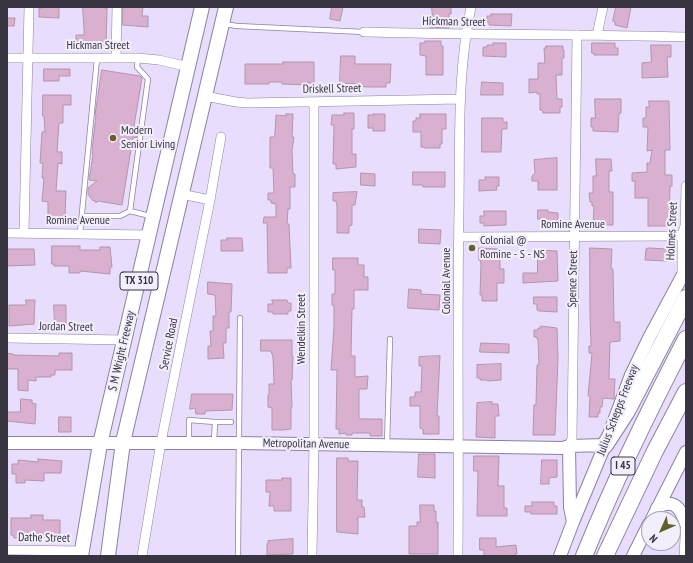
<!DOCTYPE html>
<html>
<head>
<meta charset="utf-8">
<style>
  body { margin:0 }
  #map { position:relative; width:693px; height:563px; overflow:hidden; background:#e9ddfe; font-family:"PT Sans Narrow",sans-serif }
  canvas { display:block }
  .frame { position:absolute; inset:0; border:8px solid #383440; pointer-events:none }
  .north { position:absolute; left:641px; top:511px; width:40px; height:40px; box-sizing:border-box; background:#f3eefc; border:1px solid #a8a4b1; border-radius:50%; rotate:225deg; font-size:11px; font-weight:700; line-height:16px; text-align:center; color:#383440 }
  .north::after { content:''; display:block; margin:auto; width:14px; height:18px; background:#635f2b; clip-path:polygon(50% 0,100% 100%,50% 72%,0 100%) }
</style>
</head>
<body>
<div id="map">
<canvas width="693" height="563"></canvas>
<div class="frame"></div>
<div class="north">N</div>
</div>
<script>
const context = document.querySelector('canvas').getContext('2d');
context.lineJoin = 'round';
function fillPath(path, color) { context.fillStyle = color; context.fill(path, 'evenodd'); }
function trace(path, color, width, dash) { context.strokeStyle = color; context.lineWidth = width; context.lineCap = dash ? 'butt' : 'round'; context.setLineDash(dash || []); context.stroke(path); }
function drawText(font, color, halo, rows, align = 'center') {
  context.font = font + ' "PT Sans Narrow",sans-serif'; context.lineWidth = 4; context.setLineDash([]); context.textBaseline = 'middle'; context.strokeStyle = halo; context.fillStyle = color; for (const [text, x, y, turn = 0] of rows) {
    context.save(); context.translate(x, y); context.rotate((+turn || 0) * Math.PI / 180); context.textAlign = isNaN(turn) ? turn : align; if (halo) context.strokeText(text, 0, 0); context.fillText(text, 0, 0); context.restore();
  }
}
const building = new Path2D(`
  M42,7H59V18L39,17V8H42Z
  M83,7H104V8H107L106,46H82V43H76V35H84Z
  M123,7H143L142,16H148V27L123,25Z
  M332,7H343L340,21L330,19Z
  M432,7H451V14H449V28L429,27L430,16H432Z
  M616,7H631L627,28L615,25V22L613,21Z
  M491,14H512L511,26L489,25V22H487V16H491Z
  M7,18H15L14,26H7Z
  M425,41H441V46H443V75H426V56L420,55V43H425Z
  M493,43H506V57L483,56V47H487V45H493Z
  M592,43H615V48H618V55H594V53H592Z
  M651,45H671V57H667L668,77L642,78V63L651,62Z
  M546,46H563V50H564V58H562V75H556L557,99H562V107H560V113H543V111L540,110V94H537V92L529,93V79H538V63H545L544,48H546Z
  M341,56H355V64H391L390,83H386V87H367L357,86V84L340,83Z
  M283,62H314V83H307L308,85L282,84V82H269V84H245V64H283Z
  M44,69H70V76H59V81H44Z
  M102,70L140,76L142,78L134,126L138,127L136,138L133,137L122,205L98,201L96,203L94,200L93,201L88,194V188L97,181L89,180L93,155L92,153L93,152L92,150L96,115L95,114L96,108Z
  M482,82L503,83V95H481Z
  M43,95H71V105H63V123H59L57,152H62V164L58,163L56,191H66L65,218L48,219V202L42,201L44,178H42L43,163H40L42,132H45L44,116H43Z
  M595,99H621V113H619L618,132L593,131V127H591V118H595Z
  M649,101H669L670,150H665V175H672V186H670L669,226H648V198H635V181H632V173L647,172V163H650L652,150L647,151L648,127H643V118H646V107H649Z
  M344,113H354V129H352V154H356V167L336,169V164H333L334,125H331L332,115H344Z
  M286,114H293L292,137H294L292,150L293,174H295V187H290V209H288L287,224H289L291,268H287V273H268L267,223H263L264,217H276V204L271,203V200H268V193H274L273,168H270V137H274L275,134L276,115L286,116Z
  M373,114H385V131H373V128H368V115H373Z
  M420,114H446V129H442V144H440V148H424V147H421V132H413V121H416V118H420Z
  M482,118H503V122H507V129H502L501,152H482Z
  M557,158V190H538V181H532V176L535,173L534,160Z
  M596,159H611L612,171H609V192H613V225H593L594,206H592V202H590L589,193H593V176H596Z
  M413,172H445V187H423V185H413Z
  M361,173L375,174V186L361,185Z
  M485,177H499V186H496L497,190L479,191V180H486Z
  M357,192L355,205H352V225L349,226V233H337V206L336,201H333V193Z
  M538,210H548V212L558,213V221H556V226H541V219H538Z
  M484,211H506V225L484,226V223H480V216H484Z
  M419,229L441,230L440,244L419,243Z
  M227,238H242L243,251H221V240H227Z
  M52,246H80V250H100V247H110L112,267H110V274L80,271V273H69V266H54V264H52Z
  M479,248L498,249V254H500V269H504V283H497V301H482V295H480L481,264L480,260H479Z
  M590,248L612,249L611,269H613L614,322H620V341L610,342L609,379H615L614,399L603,398L602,407H600V413H598V417H589L590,396H588L592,353H589V346H591L590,315Z
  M649,248L667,249V261L645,260L646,249Z
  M7,249H34L35,265L7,266Z
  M538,250L557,251L558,281L523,283V273H537Z
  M333,258H358V265H364V277H368V290H354V309H352L351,356H355V377L368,376L367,389H359V418L361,419H382V436H370V433H352V435H346V433L339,434V429H336L337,370H331L334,327V306L332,305V294H335V270H333Z
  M208,282L232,284L231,312H229V328H226V343H223L224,358L208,359V346H211L210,331H213V316H216L215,295L208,294Z
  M409,289L421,290V294L440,295L439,310L408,308Z
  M534,297H557V312L539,311L537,310V304H534Z
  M26,300H35L34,324L9,326V305H26Z
  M272,300H287L288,303H291V311H288V314H273V312H268V304H273Z
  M54,305H66V325H55Z
  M541,326L557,328L558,358L555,435H533L534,405H536L537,365H539L538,339H537V337H534V330H538V328H541Z
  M261,340H292V356H293L292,380H291L292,407H291V429L283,430H272V408L268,407V395H269V384H274L273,357L271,351H261Z
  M481,343L509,344V353L480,352Z
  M7,353L13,354V355L59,356V353H72V370H55V375H51V377H36V381L28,380V391L18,390V369H7Z
  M440,356L437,416H439V434H423V429L420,428V406H410V397H415V392H421L422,366H419V357Z
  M501,364V380L488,381L486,380H480V378H477V365Z
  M192,394H233L232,410L205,411V414H196L195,408L190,409Z
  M21,399L32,400V403L36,404L35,424L7,421V412H20Z
  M492,402V404H498L499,416H495V438L476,437L477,403Z
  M59,417H71V432H59Z
  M419,454H435V478L418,477Z
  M474,456H499L498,486H504V508H507V516H477L478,471H474Z
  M337,458H348V461H358L357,500H362V507H364L365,517H358V534L337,532Z
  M38,459L62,461L61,473H44V481L25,480V483H16V474H12V464H18V460L38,462Z
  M542,460H557V477L549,478V484H541Z
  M282,478H291V511H274V506H269L270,492H266V480H282Z
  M532,502H554V506H557V514H531V512H525V506H532Z
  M420,505H434V511H436V522H438V554H409V526H417V522H420Z
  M31,515H43V520H60V537L14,538L13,535H11V518H31Z
  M480,538H496V547L516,545L517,554H515V556H484V550H480Z
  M293,539V554L267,555V544H268V541Z`);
fillPath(building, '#d9b0cf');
trace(building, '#b295ab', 1);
const lane = new Path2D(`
  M224,24L237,26L364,32
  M130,211L148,79L137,67L138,58
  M82,216H120L130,211L150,216
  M80,233L97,59
  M189,442V420L215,422
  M214,442L215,422H231
  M387,445L390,339
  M238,556L240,318`);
const street = new Path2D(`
  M364,32C472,35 579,34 686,37
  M597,35L603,7
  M7,58H138L159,60L189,67
  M116,58L117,7
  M205,96L236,102L248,103L461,99
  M181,194L210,200
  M7,233L150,235
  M24,233L29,7
  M459,237L676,236L686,233
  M682,276V235L685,226L686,186
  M7,338L125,340
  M569,446L572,439L577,35
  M7,550L82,551
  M142,556L161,442L210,200L221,137
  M312,556L314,444V102
  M458,556C459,440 457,324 459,209C460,141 457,73 471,7
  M684,556L686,519`);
const secondary = new Path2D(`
  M7,443H239L563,448L569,446L605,445
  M569,446L570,507L573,522
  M657,508C674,497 681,509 686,524
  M652,519L686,452
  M560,556L573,522L605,445L631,375L649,338L686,269
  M633,556L649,524`);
const primary = new Path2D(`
  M81,556L100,444L202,7
  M108,556L123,442L226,7`);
const highway = new Path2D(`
  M605,445L627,411L686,298
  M584,556C614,482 649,410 686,339
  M605,556L655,451L686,392`);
trace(lane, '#8c819f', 6);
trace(street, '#8c819f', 10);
trace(secondary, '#8c819f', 14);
trace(primary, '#8c819f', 16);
trace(highway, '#8c819f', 18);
trace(lane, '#fff', 4.5);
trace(street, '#fff', 9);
trace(secondary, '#fff', 12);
trace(primary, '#fff', 14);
trace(highway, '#fff', 16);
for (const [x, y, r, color] of [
  [113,138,4,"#635f2b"],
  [472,248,4,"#635f2b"]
]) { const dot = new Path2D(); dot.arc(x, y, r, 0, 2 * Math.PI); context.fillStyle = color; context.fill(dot); trace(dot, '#f3eefc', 1.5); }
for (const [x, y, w] of [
  [139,281,38],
  [623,466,24]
]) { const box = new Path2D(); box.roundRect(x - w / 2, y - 9, w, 18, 3); context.fillStyle = '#f3eefc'; context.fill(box); trace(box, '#383440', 1); }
drawText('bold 11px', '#383440', null, [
  ["TX 310",139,281],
  ["I 45",623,466]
]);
drawText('12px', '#383440', '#f3eefc', [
  ["Hickman Street",454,22,1],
  ["Hickman Street",98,46],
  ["Driskell Street",332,89,-1],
  ["Romine Avenue",78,221],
  ["Romine Avenue",573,225],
  ["Holmes Street",672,231,-87],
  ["Spence Street",573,279,-89],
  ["Colonial Avenue",447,281,-90],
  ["Jordan Street",66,327,1],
  ["Wendelkin Street",302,329,-90],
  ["Service Road",169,344,-79],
  ["S M Wright Freeway",122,351,-77],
  ["Julius Schepps Freeway",618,410,-69],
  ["Metropolitan Avenue",306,444,1],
  ["Dathe Street",44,538,1]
]);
drawText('12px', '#383440', '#f3eefc', [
  ["Modern",121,131],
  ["Senior Living",121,145],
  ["Colonial @",480,241],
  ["Romine - S - NS",480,255]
], 'left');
</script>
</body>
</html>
